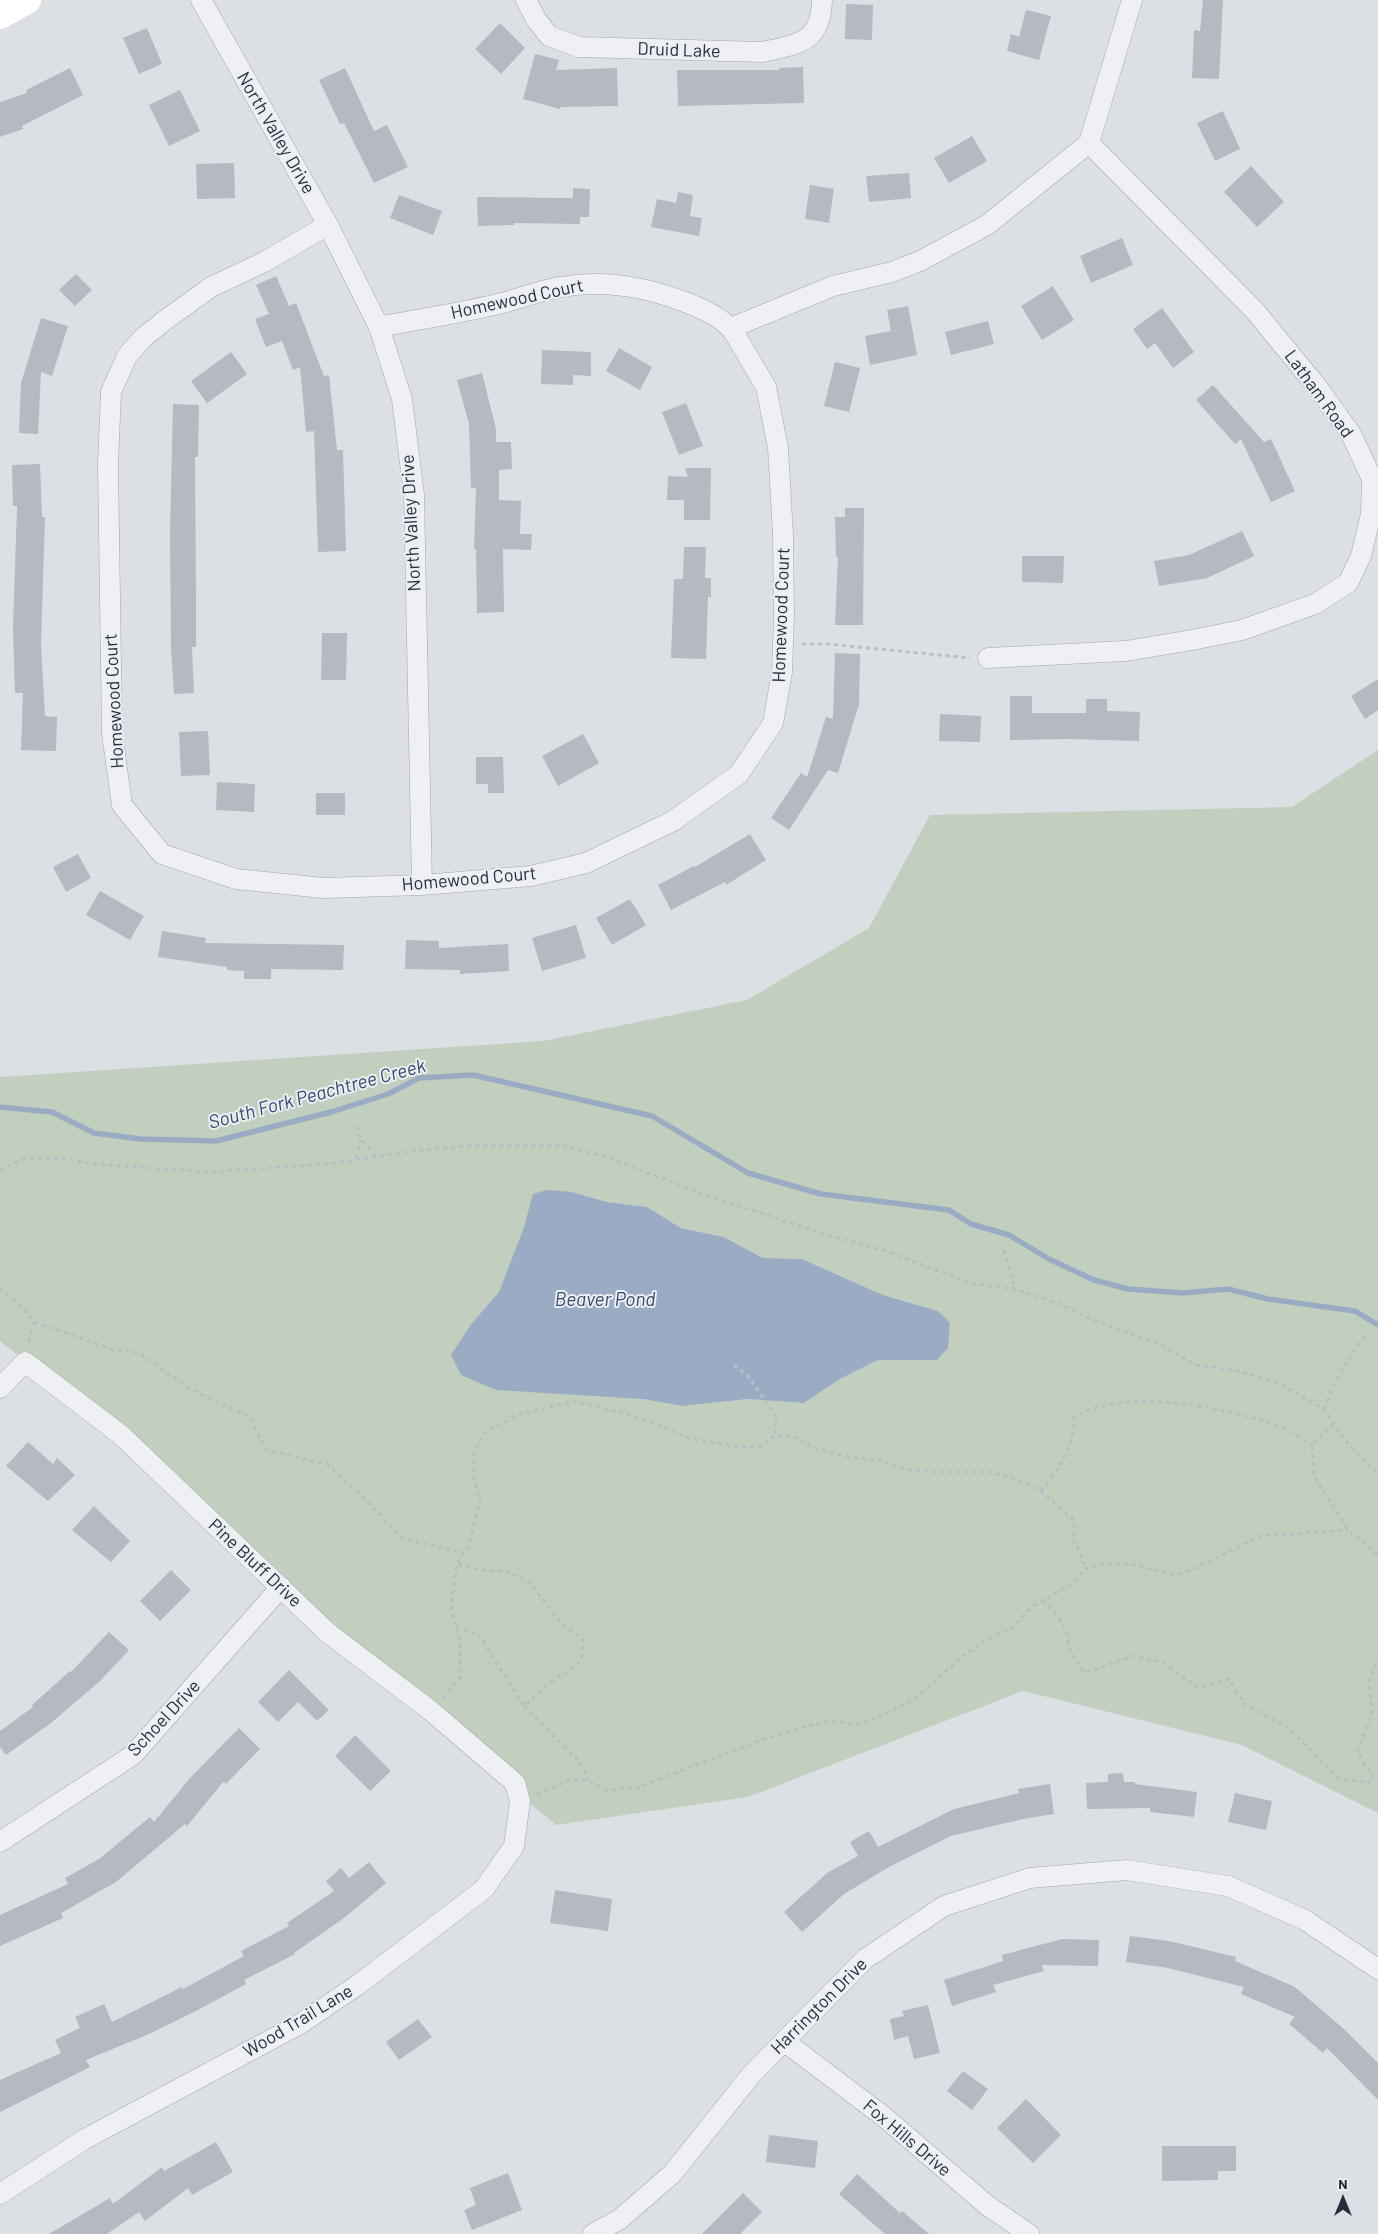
<!DOCTYPE html>
<html>
<head>
<meta charset="utf-8">
<style>
  body { margin:0 }
  #map { position:relative; width:1378px; height:2234px; overflow:hidden; background:#dce0e5; font-family:Barlow,sans-serif }
  canvas { display:block }
  .north { position:absolute; left:1318px; top:2174px; width:50px; height:50px; -webkit-text-stroke:4px #ebeef3; paint-order:stroke; rotate:0deg; font-size:14px; font-weight:700; line-height:20px; text-align:center; color:#272e3b }
  .north::after { content:''; display:block; margin:auto; width:18px; height:22px; background:#272e3b; clip-path:polygon(50% 0,100% 100%,50% 72%,0 100%) }
</style>
</head>
<body>
<div id="map">
<canvas width="1378" height="2234"></canvas>
<div class="north">N</div>
</div>
<script>
const context = document.querySelector('canvas').getContext('2d');
context.lineJoin = 'round';
function fillPath(path, color) { context.fillStyle = color; context.fill(path, 'evenodd'); }
function trace(path, color, width, dash) { context.strokeStyle = color; context.lineWidth = width; context.lineCap = dash ? 'butt' : 'round'; context.setLineDash(dash || []); context.stroke(path); }
function drawText(font, color, halo, rows, align = 'center') {
  context.font = font + ' Barlow,sans-serif'; context.lineWidth = 4; context.setLineDash([]); context.textBaseline = 'middle'; context.strokeStyle = halo; context.fillStyle = color; for (const [text, x, y, turn = 0] of rows) {
    context.save(); context.translate(x, y); context.rotate((+turn || 0) * Math.PI / 180); context.textAlign = isNaN(turn) ? turn : align; if (halo) context.strokeText(text, 0, 0); context.fillText(text, 0, 0); context.restore();
  }
}
fillPath(new Path2D(`
  M1378,750V1813L1242,1745L1023,1691L748,1797L556,1825L287,1600L54,1384L0,1341V1077L543,1041L747,1000L869,928L930,815L1292,807ZM572,1192L607,1202L647,1207L681,1228L724,1237L763,1258L802,1259L883,1295L938,1311L937,1360H878L840,1379L804,1403L748,1399L682,1406L643,1399L472,1323L499,1292L524,1227Z`), '#c2cfbe');
fillPath(new Path2D(`
  M547,1190L572,1192L607,1202L647,1207L681,1228L724,1237L763,1258L802,1259L883,1295L938,1311L950,1323L948,1348L937,1360H878L840,1379L804,1403L748,1399L682,1406L643,1399L496,1390L461,1375L451,1355L472,1323L499,1292L524,1227L533,1194Z`), '#99acc4');
trace(new Path2D(`
  M0,1107L52,1112L94,1133L141,1139L216,1141L331,1112L388,1094L419,1078L473,1075L652,1116L748,1173L821,1194L949,1210L971,1224L1009,1235L1049,1259L1094,1280L1128,1289L1183,1293L1228,1289L1268,1299L1355,1311L1378,1325`), '#99acc4', 5.5);
fillPath(new Path2D(`
  M1203,0H1223L1219,79L1192,78L1194,30L1200,31Z
  M846,4L873,5L872,40L845,39Z
  M1026,10L1051,16L1039,60L1007,51L1011,34L1019,37Z
  M500,23L525,48L501,74L475,49Z
  M147,28L162,64L139,74L123,38Z
  M535,54L559,60L556,70L617,68L618,106L561,107L560,109L523,99Z
  M803,67L804,103L678,106L677,70H779V68Z
  M70,68L83,95L22,126L23,129L0,137V102L27,93L26,90Z
  M345,68L374,131L387,125L408,167L374,183L344,123L340,124L319,80Z
  M180,90L200,131L169,146L149,105Z
  M1223,111L1240,149L1215,161L1197,123Z
  M972,136L987,161L949,183L934,158Z
  M234,163L235,198L197,199L196,164Z
  M1251,166L1284,202L1257,227L1224,192Z
  M909,173L911,198L869,202L866,176Z
  M810,185L834,189L829,223L805,219Z
  M573,188L590,189L589,217H580V224L514,223V225L478,226L477,197L573,198Z
  M678,192L693,195L690,216L702,218L699,236L651,227L657,199L676,203Z
  M399,195L442,211L433,235L390,218Z
  M1122,238L1133,265L1091,283L1080,256Z
  M76,274L92,290L75,306L59,290Z
  M276,276L289,306L296,303L324,376L329,375L337,450H343L346,551L318,552L314,431L306,432L300,367L293,370L282,341L266,347L255,319L269,314L256,285Z
  M1053,286L1074,320L1042,340L1021,306Z
  M908,306L917,355L870,365L865,336L891,331L887,310Z
  M1162,308L1194,352L1173,368L1155,343L1147,349L1133,329Z
  M41,318L68,326L52,376L41,372L38,434L19,433L21,383Z
  M988,321L994,344L951,355L945,332Z
  M619,348L652,367L640,390L606,371Z
  M542,350L591,352V376L573,375V385L541,384Z
  M231,352L247,374L207,403L191,381Z
  M835,362L860,368L849,412L824,406Z
  M482,373L496,429V442H511L512,469L499,470V500L521,501L520,534H532L531,550L503,549L504,612L477,613L476,549H474L476,488H471L469,424L457,380Z
  M1213,385L1264,442L1271,439L1295,491L1271,502L1241,439L1235,444L1196,400Z
  M686,403L703,446L679,455L662,412Z
  M173,404L199,405L198,457H195L196,598V647H192L194,693L174,694L171,647L170,534Z
  M40,464L42,517H45L41,644L45,716L57,717L56,751L21,750L23,693H15L13,629L17,506H13L12,465Z
  M685,468H711L710,520H684V500H667L668,476L688,477Z
  M845,508H864L863,625H835L838,557H836L835,517H845Z
  M1242,531L1254,556L1207,578L1159,586L1154,561L1189,555Z
  M684,547H706L705,578H711V597H708L706,659L671,658L674,579H683Z
  M1022,556H1064L1063,583L1022,582Z
  M322,633H347L346,680H321Z
  M835,653L860,654L859,704L838,773L828,770L789,830L771,818L801,773L807,777L826,717L833,719Z
  M1378,679V710L1365,719L1351,696Z
  M1010,696H1032V713H1086V699H1107V711L1140,712L1139,741L1069,739L1010,740Z
  M940,714L981,716L980,742L939,741Z
  M208,731L210,775L181,776L179,732Z
  M583,734L599,763L558,786L542,756Z
  M476,757H503L504,793H488V784H476Z
  M217,782L255,784L254,812L216,810Z
  M316,793H345V815H316Z
  M750,834L766,860L726,885L725,882L671,910L658,885L694,866L695,867Z
  M78,854L91,878L66,892L53,867Z
  M100,891L144,916L130,940L86,915Z
  M630,899L646,925L612,945L596,918Z
  M576,925L586,958L542,971L532,938Z
  M162,931L206,938L205,943L344,945L343,970L271,969V979H244V971L227,970V967L158,957Z
  M406,940L439,941V948L508,944L509,971L460,974V970L405,969Z
  M28,1442L53,1464L57,1458L75,1475L48,1501L6,1466Z
  M94,1506L130,1541L111,1562L72,1530Z
  M171,1570L191,1590L160,1621L140,1601Z
  M109,1632L129,1650L99,1682L51,1723L6,1755L0,1747V1731L33,1707L32,1705L70,1671L71,1672Z
  M289,1670L329,1710L317,1721L298,1702L278,1722L258,1702Z
  M239,1728L260,1749L226,1784L223,1782L187,1826L185,1824L116,1882L61,1913L63,1918L0,1946V1915L68,1884L65,1878L99,1859L150,1817L154,1822L190,1778Z
  M355,1735L391,1771L370,1791L335,1756Z
  M1123,1773L1124,1782H1135V1784L1197,1792L1194,1817L1150,1812V1808L1087,1809L1086,1783L1108,1782V1774Z
  M1050,1784L1054,1814L1023,1819L951,1836L889,1867L844,1894L802,1932L784,1912L827,1873L858,1856L850,1842L869,1831L878,1847L954,1809L1019,1793L1018,1789Z
  M1235,1793L1272,1801L1266,1830L1228,1822Z
  M369,1862L386,1883L344,1918L294,1953L295,1954L244,1980L246,1984L196,2011L149,2034L86,2060L90,2067L0,2112V2080L61,2053L55,2040L80,2028L75,2017L104,2004L112,2022L182,1987L183,1989L244,1956L241,1951L289,1926L287,1923L334,1891L326,1881L341,1868L349,1878Z
  M555,1890L612,1899L608,1931L550,1923Z
  M1130,1936L1169,1941L1236,1957L1235,1961L1295,1987L1345,2030L1378,2063V2100L1327,2048L1323,2053L1289,2024L1295,2017L1241,1994L1244,1987L1168,1968L1126,1962Z
  M1062,1939L1099,1940L1098,1966L1042,1965L1044,1971L993,1985L996,1992L952,2006L944,1980L1003,1961L1002,1955Z
  M928,2005L940,2053L914,2059L908,2036L894,2040L890,2019L904,2016L902,2011Z
  M418,2019L432,2037L399,2060L386,2042Z
  M963,2071L988,2089L972,2110L947,2091Z
  M1026,2099L1061,2135L1033,2163L997,2128Z
  M769,2135L818,2141L815,2168L766,2162Z
  M216,2142L233,2172L192,2195L188,2188L145,2221L139,2212L107,2234H49L110,2198L113,2204L162,2167L164,2171Z
  M1162,2146H1236V2171H1218V2180L1162,2181Z
  M508,2173L522,2210L472,2230L464,2210L476,2205L470,2188Z
  M857,2174L900,2213L902,2211L929,2234H885L839,2194Z
  M743,2193L762,2212L740,2234H702Z`), '#b4b9c2');
const minor = new Path2D(`
  M201,0L328,225L379,327L402,399L414,495L422,885
  M526,0L536,19L549,36L579,47L763,52C798,44 821,43 822,0
  M328,225L264,262L211,287L164,321L144,337L127,356L111,392L108,465L112,733L122,805L162,854L236,879L323,888L422,885L531,876L586,863L673,821L739,774L773,723L782,672L784,615L783,535L778,448L766,387L736,336C727,320 707,311 690,304C648,287 606,279 561,287C541,290 522,298 502,303C462,313 420,319 379,327
  M731,328L833,286L892,272L920,261L987,225L1089,143L1132,0
  M988,658L1126,651L1192,640L1242,630L1315,604L1348,583L1361,556L1371,514L1372,479L1351,434L1318,388L1255,311L1089,143
  M0,1388L25,1362L121,1435L328,1633L431,1711L515,1783L520,1801L514,1846L484,1889L359,1984L300,2024L85,2139L0,2194
  M0,1842L133,1755L281,1587
  M785,2042L883,2116L988,2206L1029,2234
  M593,2234L620,2219L672,2174L751,2075L865,1959L944,1906L1030,1878L1127,1870L1228,1886L1305,1920L1378,1969`);
trace(minor, '#a2a7af', 21);
trace(new Path2D(`
  M802,644H828L970,658
  M357,1126L361,1139L376,1156
  M356,1158L361,1140
  M0,1170L26,1158H60L94,1164L208,1172L327,1164L421,1150L469,1146H565L606,1157L711,1197L832,1236L883,1250L974,1284L1015,1289L1060,1304L1098,1322L1159,1344L1196,1365L1234,1370L1279,1383L1324,1409L1348,1444L1378,1475
  M1004,1250L1015,1289
  M0,1288L23,1308L34,1322L28,1344
  M34,1322L112,1349L139,1353L188,1388L249,1417L267,1450L327,1464L363,1497L402,1538L463,1553
  M734,1365L748,1376L776,1416L775,1435
  M1324,1409C1334,1381 1348,1358 1366,1334
  M1334,1424L1312,1444L1314,1476L1348,1530L1378,1555
  M1041,1491C1059,1470 1074,1446 1074,1418C1120,1386 1224,1407 1275,1425C1287,1429 1300,1438 1312,1444
  M1043,1600L1059,1617L1068,1636L1069,1649L1084,1673L1134,1656L1162,1662L1198,1688L1229,1679L1245,1705L1286,1726L1341,1780L1370,1782L1374,1779L1357,1751L1372,1715L1369,1681L1378,1658
  M456,1626L479,1635L524,1706C534,1697 543,1688 554,1680C575,1665 583,1669 583,1639L562,1624L529,1582L505,1571H487L457,1564
  M443,1698L461,1677L460,1643L451,1606L457,1564L469,1544L480,1502L474,1478V1453L485,1432L520,1414L574,1401L635,1416L692,1439L747,1448L761,1446L775,1435L793,1436L813,1447L849,1457L881,1461L907,1469L930,1472H990L1019,1480L1041,1491L1074,1520V1540L1086,1568
  M524,1706L578,1760L589,1780
  M537,1794L573,1779L589,1781L607,1790L639,1787L761,1740L796,1729L827,1721L858,1724L877,1718L915,1699L961,1658L985,1640L1012,1628L1033,1606L1070,1585L1086,1568L1104,1564H1130L1175,1575L1196,1568L1260,1536L1348,1530`), '#babec4', 3, [4, 4]);
trace(minor, '#eef0f4', 20);
trace(new Path2D(`
  M0,15L27,0`), '#fff', 28);
drawText('18px', '#272e3b', '#ebeef3', [
  ["Druid Lake",679,50,2],
  ["North Valley Drive",276,133,60],
  ["Homewood Court",517,299,-12],
  ["Latham Road",1319,394,54],
  ["North Valley Drive",411,523,-93],
  ["Homewood Court",781,615,-88],
  ["Homewood Court",114,701,-93],
  ["Homewood Court",469,879,-5],
  ["Pine Bluff Drive",255,1563,43],
  ["Schoel Drive",164,1718,-47],
  ["Harrington Drive",819,2006,-45],
  ["Wood Trail Lane",298,2021,-31],
  ["Fox Hills Drive",907,2138,40]
]);
drawText('italic 19px', '#344b6c', '#ebeef3', [
  ["South Fork Peachtree Creek",317,1094,-15],
  ["Beaver Pond",605,1300]
]);
</script>
</body>
</html>
